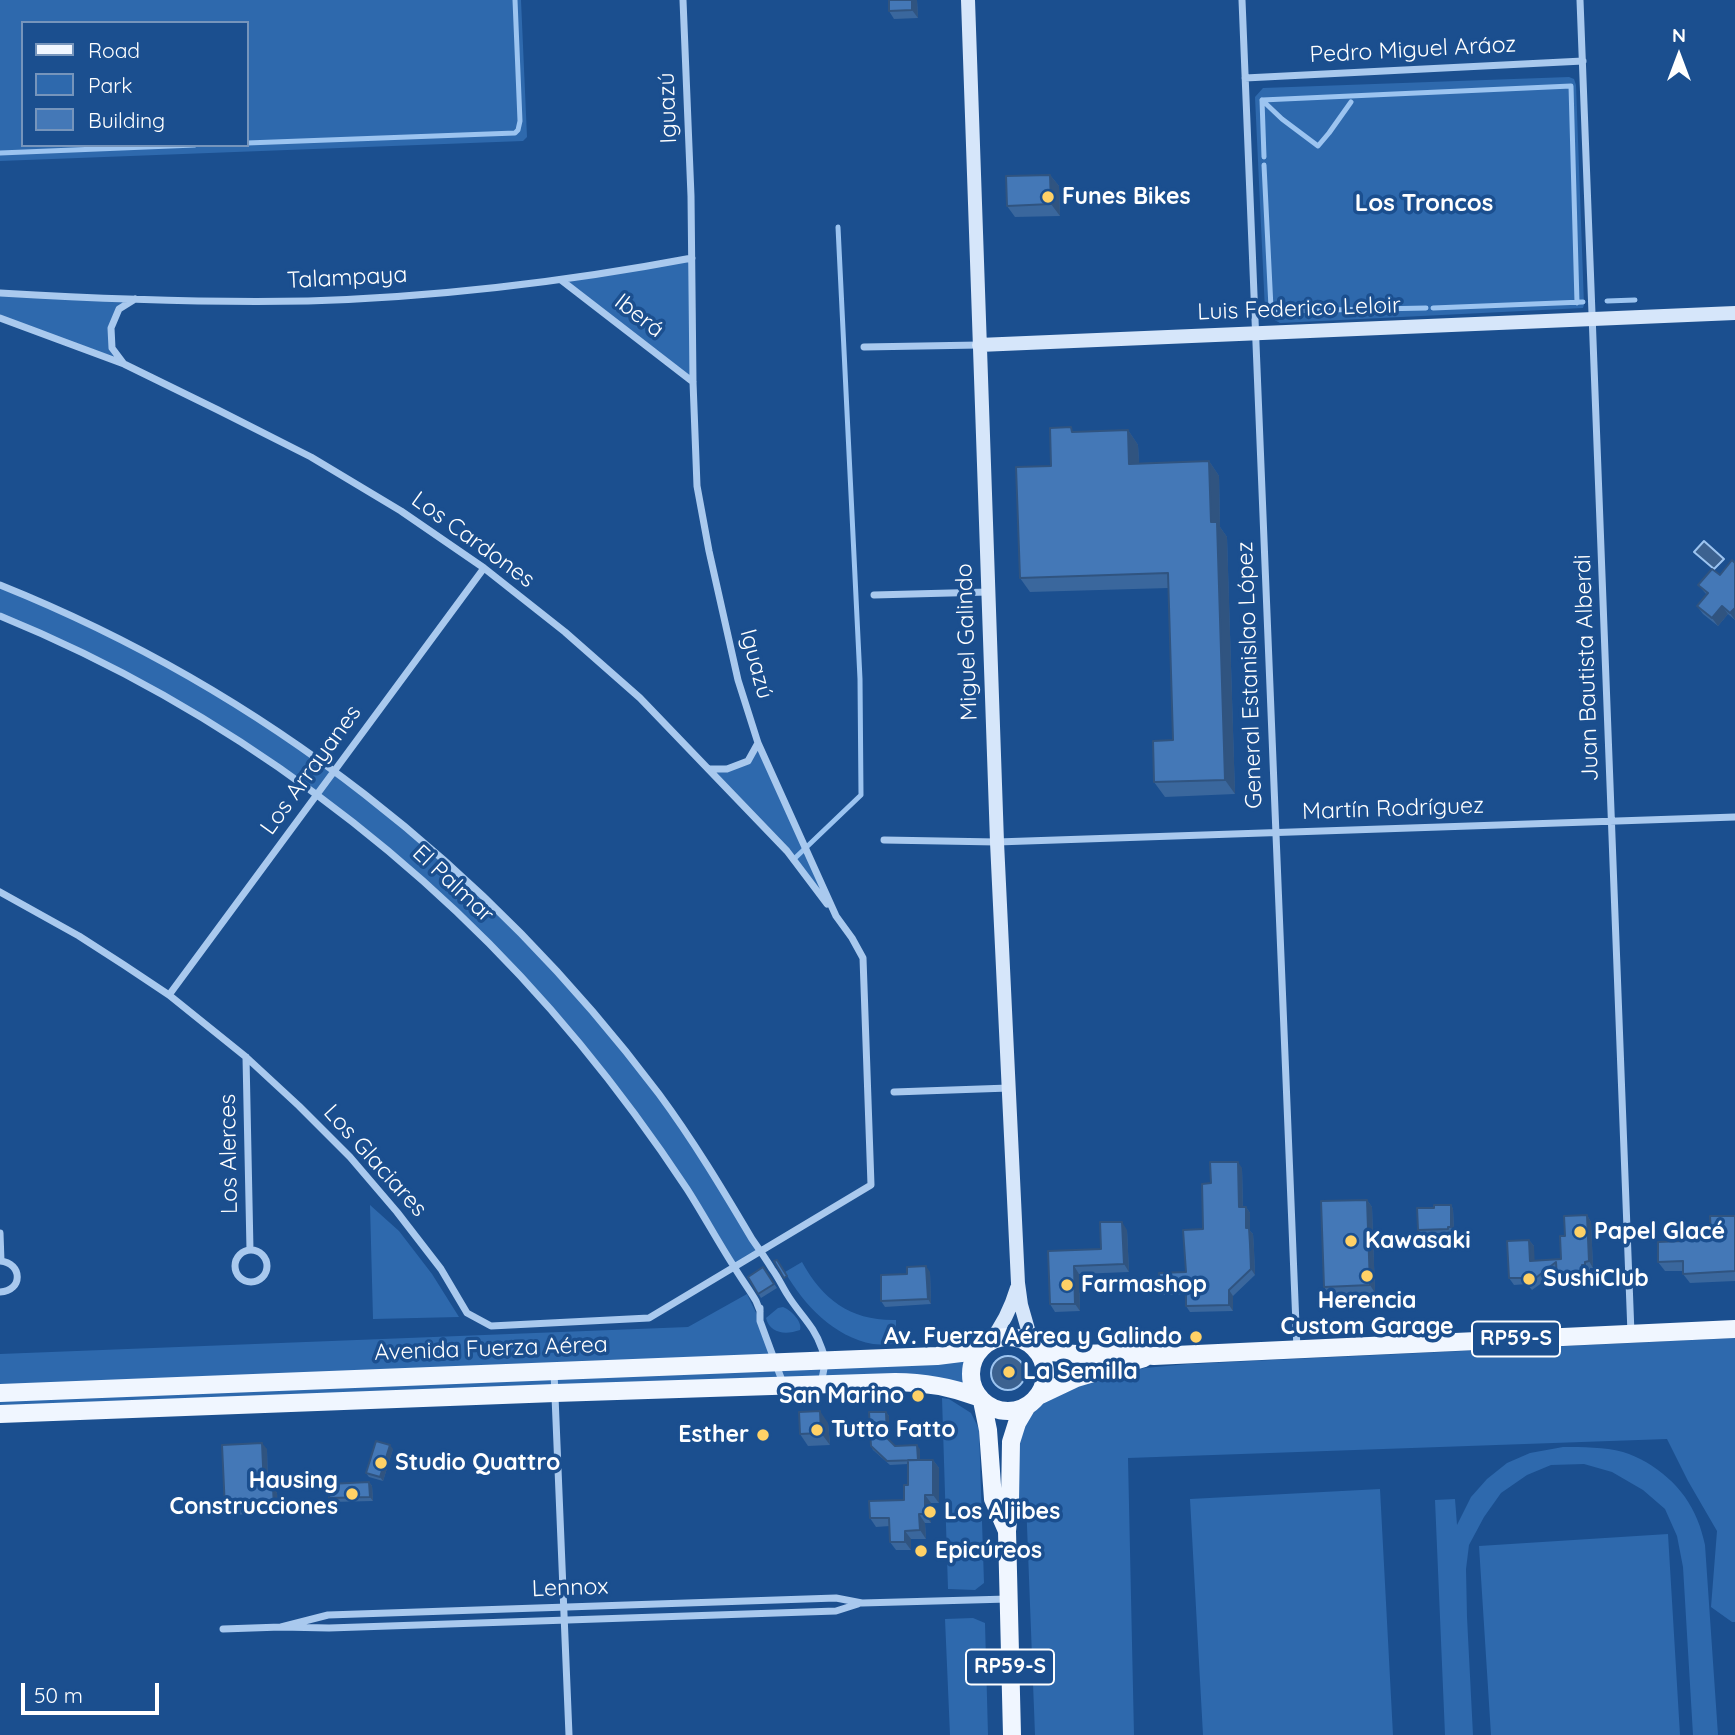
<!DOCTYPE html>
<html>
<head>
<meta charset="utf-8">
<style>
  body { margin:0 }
  #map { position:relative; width:1735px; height:1735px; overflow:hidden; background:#1b4f8f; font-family:Quicksand,sans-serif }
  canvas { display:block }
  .legend { position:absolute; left:21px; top:21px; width:228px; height:126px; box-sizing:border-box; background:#1b4f8f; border:2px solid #7695bc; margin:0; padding:9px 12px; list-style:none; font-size:21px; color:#fff }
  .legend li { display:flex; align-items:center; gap:14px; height:35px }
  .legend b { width:35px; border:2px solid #7695bc }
  .north { position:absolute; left:1644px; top:21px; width:70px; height:70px; -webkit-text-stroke:5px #1b4f8f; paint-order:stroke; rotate:0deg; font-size:19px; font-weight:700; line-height:28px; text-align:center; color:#fff }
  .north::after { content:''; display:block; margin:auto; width:24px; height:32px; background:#fff; clip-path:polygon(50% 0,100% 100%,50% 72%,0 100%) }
  .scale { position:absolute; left:21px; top:1683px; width:138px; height:32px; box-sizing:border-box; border:4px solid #fff; border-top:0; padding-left:9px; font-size:21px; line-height:24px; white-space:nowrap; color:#fff; -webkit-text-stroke:5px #1b4f8f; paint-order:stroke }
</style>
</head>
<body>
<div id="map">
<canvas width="1735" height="1735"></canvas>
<ul class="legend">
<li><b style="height:9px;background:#f0f6ff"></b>Road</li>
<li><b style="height:19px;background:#2e69ad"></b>Park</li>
<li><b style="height:19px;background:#4478b7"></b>Building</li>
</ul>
<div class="north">N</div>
<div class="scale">50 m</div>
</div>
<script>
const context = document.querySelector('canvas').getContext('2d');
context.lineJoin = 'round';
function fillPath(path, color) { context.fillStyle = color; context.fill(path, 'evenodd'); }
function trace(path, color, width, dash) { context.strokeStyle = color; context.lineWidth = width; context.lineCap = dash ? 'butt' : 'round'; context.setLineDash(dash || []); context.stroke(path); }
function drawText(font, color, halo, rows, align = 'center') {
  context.font = font + ' Quicksand,sans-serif'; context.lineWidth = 7; context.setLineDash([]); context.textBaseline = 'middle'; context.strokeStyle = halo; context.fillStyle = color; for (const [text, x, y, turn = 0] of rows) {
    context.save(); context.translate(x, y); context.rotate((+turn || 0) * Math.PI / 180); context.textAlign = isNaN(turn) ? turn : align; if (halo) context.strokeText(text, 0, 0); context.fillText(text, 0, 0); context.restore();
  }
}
fillPath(new Path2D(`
  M0,0H521L527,137L523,141L0,161ZM23,23H247V145H23Z
  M1569,77L1574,79L1576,85L1584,305L1583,308L1280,323L1271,318L1265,311L1255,97L1263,88Z
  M692,258L693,382L561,280Z
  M0,293L136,298L119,309L111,328L112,348L124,364L0,318Z
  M0,585L117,637L264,721L406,827L541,954L660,1096L760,1251L734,1267L687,1190L580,1043L456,911L316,795L177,703L0,616Z
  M758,743L836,916L787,851L710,769L748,761Z
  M370,1205L399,1231L432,1274L459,1317L373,1319Z
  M802,1262C823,1300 851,1321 896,1320V1344C888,1344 880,1345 873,1344C834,1337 804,1305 785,1272Z
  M747,1294L760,1321L776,1362L975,1356C971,1367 970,1375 973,1388L937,1385L0,1414V1354L688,1327Z
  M783,1307C791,1310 803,1322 800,1330C786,1335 770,1334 766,1318L778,1308Z
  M1735,1338V1622H1732L1711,1607L1717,1531L1688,1481L1667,1439L1128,1458L1134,1735H1035L1026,1500L1012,1499L1015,1444L1032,1411L1050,1395L1099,1377L1145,1368L1188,1364Z
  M942,1398L949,1399L971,1413L979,1429L984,1583L975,1590L948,1589Z
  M1563,1447C1583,1447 1604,1447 1623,1452C1655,1462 1685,1488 1697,1519C1701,1528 1703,1537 1705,1545L1718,1735H1693L1683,1567L1677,1536L1665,1509L1643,1490L1612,1472L1584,1464L1551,1465L1527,1475L1501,1493L1484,1517L1469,1545L1466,1569L1467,1617L1473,1735H1445L1435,1500L1455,1499L1457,1525L1471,1497L1487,1479L1507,1463L1530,1453Z
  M1380,1489L1393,1735H1203L1190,1499Z
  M1668,1534L1680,1735H1491L1479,1546Z
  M973,1618L985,1623L988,1735H950L945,1619Z`), '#2e69ad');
const water = new Path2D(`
  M1704,541L1724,559L1714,569L1694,552Z
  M991 1373a17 17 0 1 1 34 0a17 17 0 1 1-34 0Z`);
fillPath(water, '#3c6290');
trace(water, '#9cc4f0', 2);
trace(new Path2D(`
  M1262,100L1571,86L1577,303
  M1262,100L1282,119L1318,146L1329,133L1351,102
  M1262,100L1264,157
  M247,143L515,133L518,130L520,121L515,0
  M0,153L195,145
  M1264,165L1271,308L1274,311H1279L1426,308
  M1607,301L1635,300
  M1433,308L1583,302
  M793,860L861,795L860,679L838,227`), '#9cc4f0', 5);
trace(new Path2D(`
  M1242,0L1297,1349
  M1580,0L1631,1333
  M1245,78L1583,61
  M561,280L693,382
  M0,293C102,299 205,303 308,301C437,297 565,282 692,258
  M0,318L124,364L218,410L311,457L401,511L484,568L565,632L640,698L787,851L827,904
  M864,347L979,345
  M124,364L112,348L111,328L119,309L135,299
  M0,585C264,691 488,867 659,1094C693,1140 723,1190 752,1239C759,1249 766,1259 772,1269C778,1277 782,1286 787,1294C799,1314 814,1325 822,1349C823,1353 825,1356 825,1360C825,1367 822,1377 821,1384
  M874,595L988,592
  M0,616C223,707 427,858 580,1044C618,1090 654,1139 687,1189C703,1214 717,1240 733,1265C740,1277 749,1289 756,1301L760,1311
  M710,769H727L748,761L758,743
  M884,840L997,842L1735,817
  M0,892L79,936L124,965L169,995L246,1057L299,1106L350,1157L397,1212L441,1269L467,1313L491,1326L649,1318L871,1185L863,958L852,938L836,916L758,743L738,680L709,551L697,486L693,382L691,196L683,0
  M169,995L484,568
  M246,1057L250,1250
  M894,1092L1009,1088
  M0,1233L1,1261
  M235 1266a16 16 0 1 1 32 0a16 16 0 1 1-32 0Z
  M0,1261C23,1263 23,1291 0,1292
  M760,1308V1321L784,1386
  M554,1372L569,1735
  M281,1627L328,1615L836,1598L862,1603L1008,1599
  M223,1629L281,1627L329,1628L836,1611L858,1604`), '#a9c9ee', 7);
trace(new Path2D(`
  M968,0L997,842L1018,1283L1021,1305L1033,1347
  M979,345L1735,313
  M990,1341C1003,1325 1011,1308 1017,1288`), '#d6e6fa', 14);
trace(new Path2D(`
  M971 1374a37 37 0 1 1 74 0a37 37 0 1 1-74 0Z
  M1037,1351L1076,1354L1118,1353L1154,1356L1735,1329
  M0,1393L937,1356L961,1353L982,1347
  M1038,1396L1076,1378L1144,1358
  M982,1401L988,1430L993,1499L1007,1531
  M0,1414L555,1393L895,1382C924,1382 951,1387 978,1397
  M1012,1735L1007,1531L1010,1501L1011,1442L1017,1423L1027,1406`), '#f0f6ff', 18);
fillPath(new Path2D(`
  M917,0L918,18L894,19L889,11Z
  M1050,175L1059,186L1060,216L1015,217L1007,206Z
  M1128,430L1138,445L1139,463L1209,461L1219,476L1220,527L1227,537L1235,794L1165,797L1154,782L1173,740L1169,588L1030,592L1020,578L1051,466L1075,432Z
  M1735,563V620L1728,614L1718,626L1703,614L1697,606L1707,595L1698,585L1720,575Z
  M1242,1168L1243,1207H1246L1250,1213V1231L1253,1234L1254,1250L1255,1275L1233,1296V1311L1190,1312L1186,1306V1294L1164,1295L1160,1289L1186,1272L1203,1229L1211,1183Z
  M1367,1200L1372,1207L1375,1293L1330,1295L1324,1287Z
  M1451,1205L1453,1209L1454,1231H1451V1233L1421,1234L1418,1230L1434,1208Z
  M1587,1215L1591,1222L1593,1268H1590V1272H1586L1587,1284L1561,1285L1557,1279V1272L1532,1290L1527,1284L1514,1285L1509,1278L1529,1240L1534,1246V1261L1561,1259Z
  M1735,1216V1281L1690,1283L1683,1274V1271H1665L1658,1262L1683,1241L1711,1234Z
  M1127,1230L1129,1272L1079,1274L1080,1311L1055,1312L1050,1304L1048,1251L1101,1249Z
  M763,1267L777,1288L761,1298L748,1277Z
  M930,1272L931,1304L885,1307L881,1301L907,1274Z
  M886,1412L889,1416V1441L895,1446L920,1449V1460H933L939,1468V1503H931V1523H925L926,1539H911V1550H896L890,1542V1526L876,1527L870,1518L904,1500L908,1485V1464L890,1465L873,1450L871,1446Z
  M828,1423L830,1445L808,1446L800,1434Z
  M267,1449L268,1488L273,1487L277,1493L278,1513L229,1515L225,1509Z
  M393,1449L383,1481L369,1477L366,1473Z
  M369,1482L372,1486L373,1501L332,1502L329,1498Z`), '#3a679d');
fillPath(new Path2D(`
  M912,0H917L918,18L912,10Z
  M1050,175L1059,186L1060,216L1051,204Z
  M1128,430L1138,445L1140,478L1129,464Z
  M1209,461L1219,476L1220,527L1227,537L1235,794L1225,780L1211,522Z
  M1722,606L1728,614L1718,626L1712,618Z
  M1735,608V620L1730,613Z
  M1238,1162L1242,1168L1243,1213L1239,1207Z
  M1367,1200L1372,1207L1375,1293L1370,1285Z
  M1451,1205L1453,1209L1454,1231L1451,1227Z
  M1246,1207L1250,1213V1231L1253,1234L1254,1250L1255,1275L1251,1269L1246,1228Z
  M1587,1215L1591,1222L1593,1268L1589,1261Z
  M1122,1222L1127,1230L1129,1272L1124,1264Z
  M1529,1240L1534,1246L1535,1268L1530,1261Z
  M1582,1265L1586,1272L1587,1284L1583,1278Z
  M926,1266L930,1272L931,1304L928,1299Z
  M1074,1266L1079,1274L1080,1311L1075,1304Z
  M1229,1290L1233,1296V1311L1229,1305Z
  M820,1411L828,1423L830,1445L821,1433Z
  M886,1412L889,1416V1442L887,1438Z
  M262,1443L267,1449L268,1494L264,1488Z
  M390,1445L393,1449L383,1481L380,1477Z
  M917,1445L920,1449V1464L918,1460Z
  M933,1460L939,1468V1503L933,1495Z
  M369,1482L372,1486L373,1501L370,1497Z
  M273,1487L277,1493L278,1513L274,1508Z
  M925,1495L931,1503V1523L925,1514Z
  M919,1514L925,1523L926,1539L920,1530Z
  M905,1531L911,1539V1550L905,1542Z`), '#305480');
const building = new Path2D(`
  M889,0H912V10L889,11Z
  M1050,175L1051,204L1007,206L1006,176Z
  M1071,427L1072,432L1128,430L1129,464L1209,461L1211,522H1217L1225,780L1154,782L1153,741L1173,740L1168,573L1020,578L1016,467L1051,466L1050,428Z
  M1732,560L1735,563V608L1730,613L1722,606L1712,618L1697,606L1708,593L1698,585L1712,569L1720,575Z
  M1210,1162H1238L1239,1207H1246V1228H1249L1250,1244L1251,1269L1229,1290V1305L1186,1306V1288L1160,1289L1159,1273L1186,1272L1183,1230L1203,1229L1202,1184L1211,1183Z
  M1367,1200L1370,1285L1324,1287L1321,1201Z
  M1434,1205H1451V1227H1448V1229L1418,1230L1417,1208H1434Z
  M1587,1215L1589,1261L1585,1262V1265H1582L1583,1278L1557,1279L1556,1262L1528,1284L1523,1278H1509L1507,1241L1529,1240L1530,1261L1561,1259L1560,1236H1565L1564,1216Z
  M1710,1216H1735V1271L1683,1274V1261L1658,1262V1242L1683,1241V1234H1711Z
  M1100,1222H1122L1124,1264L1074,1266L1075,1304H1050L1048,1251L1101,1249Z
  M777,1260L787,1276L784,1278L774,1261Z
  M926,1266L928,1299L881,1301V1275L907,1274V1267Z
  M763,1267L774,1284L758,1294L748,1277Z
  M820,1411L821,1433L800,1434L799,1412Z
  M869,1412H886L887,1438L895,1446L917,1445L918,1460L887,1461L871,1446Z
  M376,1441L390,1445L380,1477L366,1473Z
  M262,1443L264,1488L273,1487L274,1508L225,1509L222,1445Z
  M908,1460H933V1495H925V1514H919L920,1530L905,1531V1542H890L889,1518H870L869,1501L904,1500V1485H908Z
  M369,1482L370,1497L329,1498V1484Z`);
fillPath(building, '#4478b7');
trace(building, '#305480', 2);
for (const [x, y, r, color] of [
  [1048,197,7,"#ffd166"],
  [1580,1232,7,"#ffd166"],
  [1351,1241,7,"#ffd166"],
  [1367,1276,7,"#ffd166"],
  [1529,1279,7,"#ffd166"],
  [1067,1285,7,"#ffd166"],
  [1196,1337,7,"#ffd166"],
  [1009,1372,7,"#ffd166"],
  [918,1396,7,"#ffd166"],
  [817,1430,7,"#ffd166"],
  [763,1435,7,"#ffd166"],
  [381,1463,7,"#ffd166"],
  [352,1494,7,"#ffd166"],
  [930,1512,7,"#ffd166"],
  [921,1551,7,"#ffd166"]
]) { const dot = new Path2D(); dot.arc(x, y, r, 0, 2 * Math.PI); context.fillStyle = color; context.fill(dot); trace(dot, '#1b4f8f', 2.5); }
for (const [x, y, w] of [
  [1516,1339,88],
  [1010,1667,88]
]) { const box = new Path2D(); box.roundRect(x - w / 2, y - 17.5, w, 35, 5); context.fillStyle = '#1b4f8f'; context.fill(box); trace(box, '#fff', 2); }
drawText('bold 21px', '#fff', null, [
  ["RP59-S",1516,1339],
  ["RP59-S",1010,1667]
]);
drawText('23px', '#fff', '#1b4f8f', [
  ["Pedro Miguel Aráoz",1413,50,-3],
  ["Iguazú",668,108,-92],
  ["Talampaya",347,278,-3],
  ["Luis Federico Leloir",1299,309,-2],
  ["Iberá",639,316,38],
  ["Los Cardones",473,540,36],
  ["Miguel Galindo",967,642,-92],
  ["Iguazú",756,664,75],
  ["Juan Bautista Alberdi",1587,668,-92],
  ["General Estanislao López",1250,675,-92],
  ["Los Arrayanes",311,770,-54],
  ["Martín Rodríguez",1393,809,-2],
  ["El Palmar",453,884,43],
  ["Los Alerces",229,1154,-91],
  ["Los Glaciares",375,1161,48],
  ["Avenida Fuerza Aérea",491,1349,-2],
  ["Lennox",570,1588,-2]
]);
drawText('bold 23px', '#fff', '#1b4f8f', [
  ["Funes Bikes",1062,197],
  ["Papel Glacé",1594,1232],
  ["Kawasaki",1365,1241],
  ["SushiClub",1543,1279],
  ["Farmashop",1081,1285],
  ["Herencia",1367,1301,"center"],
  ["Custom Garage",1367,1327,"center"],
  ["Av. Fuerza Aérea y Galindo",1182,1337,"right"],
  ["La Semilla",1023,1372],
  ["San Marino",904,1396,"right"],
  ["Tutto Fatto",831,1430],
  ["Esther",749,1435,"right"],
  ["Studio Quattro",395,1463],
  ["Hausing",338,1481,"right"],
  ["Construcciones",338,1507,"right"],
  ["Los Aljibes",944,1512],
  ["Epicúreos",935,1551]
], 'left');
drawText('bold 24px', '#fff', '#1b4f8f', [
  ["Los Troncos",1424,204]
]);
</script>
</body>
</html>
